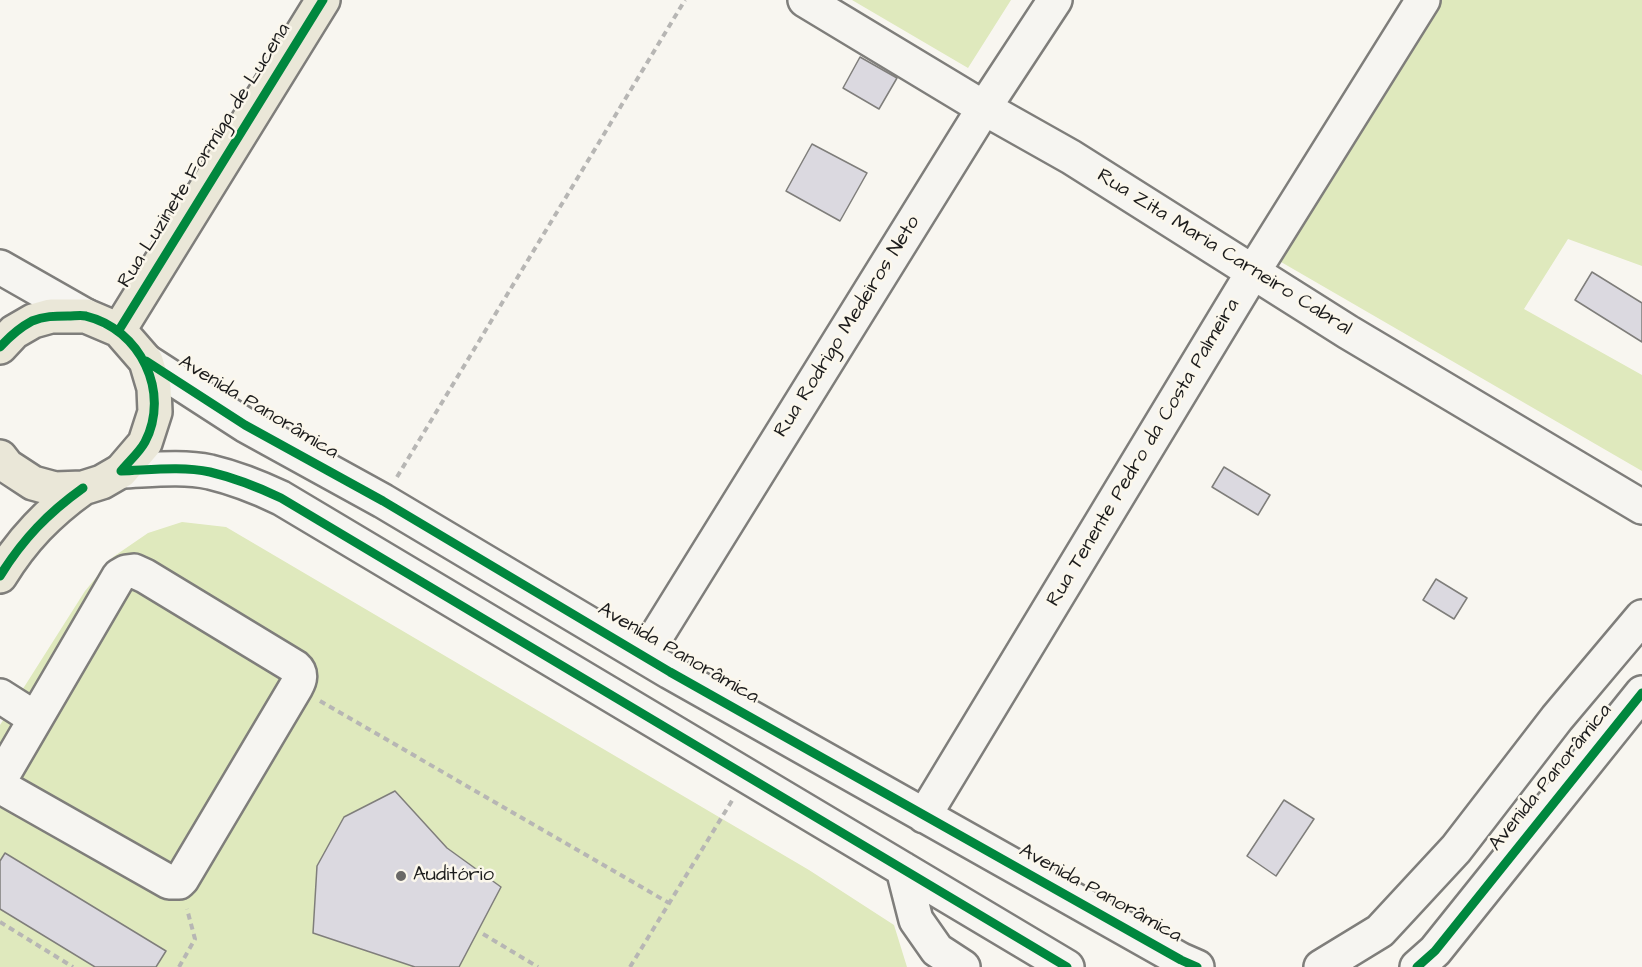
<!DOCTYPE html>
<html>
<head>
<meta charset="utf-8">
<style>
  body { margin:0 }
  canvas { display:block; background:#f8f6f0 }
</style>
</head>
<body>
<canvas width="1642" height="967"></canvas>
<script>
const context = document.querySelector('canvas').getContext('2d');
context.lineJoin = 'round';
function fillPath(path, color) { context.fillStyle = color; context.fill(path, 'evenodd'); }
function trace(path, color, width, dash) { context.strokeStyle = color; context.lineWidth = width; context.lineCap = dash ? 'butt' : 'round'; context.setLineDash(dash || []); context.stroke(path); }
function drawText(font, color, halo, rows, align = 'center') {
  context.font = font + ' "Architects Daughter",sans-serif'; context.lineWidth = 5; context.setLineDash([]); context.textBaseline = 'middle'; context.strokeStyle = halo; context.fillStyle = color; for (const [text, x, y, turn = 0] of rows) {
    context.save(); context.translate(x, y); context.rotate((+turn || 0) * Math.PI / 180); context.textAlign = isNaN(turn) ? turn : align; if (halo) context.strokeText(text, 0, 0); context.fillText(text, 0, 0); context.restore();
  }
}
fillPath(new Path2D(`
  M852,0H1011L968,68Z
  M1426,0H1642V266L1568,239L1524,309L1642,375V471L1269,255Z
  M182,522L226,527L809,870L894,925L907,967H0V725L85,591L113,557L148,533Z`), '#dfe9bd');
const building = new Path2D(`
  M860,57L897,78L879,109L843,88Z
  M812,144L867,173L840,221L786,191Z
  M1592,272L1642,303V342L1575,300Z
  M1224,467L1270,495L1258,515L1212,487Z
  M1436,579L1467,598L1454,619L1423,600Z
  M395,791L447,848L501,887L459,967H415L313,933L317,866L344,817Z
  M1284,800L1314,819L1276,876L1247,856Z
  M5,853L166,951L156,967H95L0,909V861Z`);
fillPath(building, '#dbd9e0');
trace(building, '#7f7e7b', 1.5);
const minor = new Path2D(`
  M805,0L984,108L1071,157L1348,332L1642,507
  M0,267L86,316
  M146,361L245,425L383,501L670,672L1181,960L1197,967
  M121,471C150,470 182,466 210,472C235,478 258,487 281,498L1067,967
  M134,571L145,576L295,667C302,673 300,680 296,687L182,879L179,882H169L5,789L2,784L4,773L119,576L126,572Z
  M644,656L984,108L1055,0
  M0,696L22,710L37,716
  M924,816L1253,272L1423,0
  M903,869L916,920L937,950L963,967
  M1321,967L1380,931L1456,849L1557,718L1642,617
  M1417,967L1435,951L1642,693`);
const major = new Path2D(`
  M119,330L323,0
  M0,347L14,332L33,321L51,316H86L119,330L146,361L154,388L155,412L145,443L121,471L102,482L83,488L55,489L33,483L7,466L0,457
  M0,576C23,539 48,513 83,488`);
trace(minor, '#7f7e7b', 38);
trace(major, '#7f7e7b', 38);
trace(new Path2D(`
  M397,477L685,0
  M320,701L669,903
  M0,922L73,967
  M483,934L538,967
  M179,967L195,939L187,909
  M630,967L733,799`), '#b7b6b4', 4, [6, 4.5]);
trace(minor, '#f6f5f1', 33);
trace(major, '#eae7d8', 33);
trace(new Path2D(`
  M119,330L323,0
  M0,347C10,336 19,328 32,321C44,316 55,316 68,316C74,316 81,315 86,316C140,329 171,392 145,442C139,453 128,462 121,471
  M146,361L245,425L383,501L670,672L1181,960L1197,967
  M121,471C150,470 182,466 210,472C235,478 258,487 281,498L1067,967
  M0,576C23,539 48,513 83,488
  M1417,967L1435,951L1642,693`), '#00873e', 9);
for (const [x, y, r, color] of [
  [401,876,6,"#696866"]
]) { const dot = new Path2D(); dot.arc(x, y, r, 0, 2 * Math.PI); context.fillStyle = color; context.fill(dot); trace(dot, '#fbf7ec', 2); }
drawText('20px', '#1c1c1c', '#fbf7ec', [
  ["Rua Luzinete Formiga de Lucena",205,156,-58],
  ["Rua Zita Maria Carneiro Cabral",1224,253,32],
  ["Rua Rodrigo Medeiros Neto",848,327,-58],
  ["Avenida Panorâmica",258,408,31],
  ["Rua Tenente Pedro da Costa Palmeira",1144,453,-59],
  ["Avenida Panorâmica",678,654,30],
  ["Avenida Panorâmica",1551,778,-51],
  ["Avenida Panorâmica",1100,894,29]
]);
drawText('20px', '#1c1c1c', '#fbf7ec', [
  ["Auditório",413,876]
], 'left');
</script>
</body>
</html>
